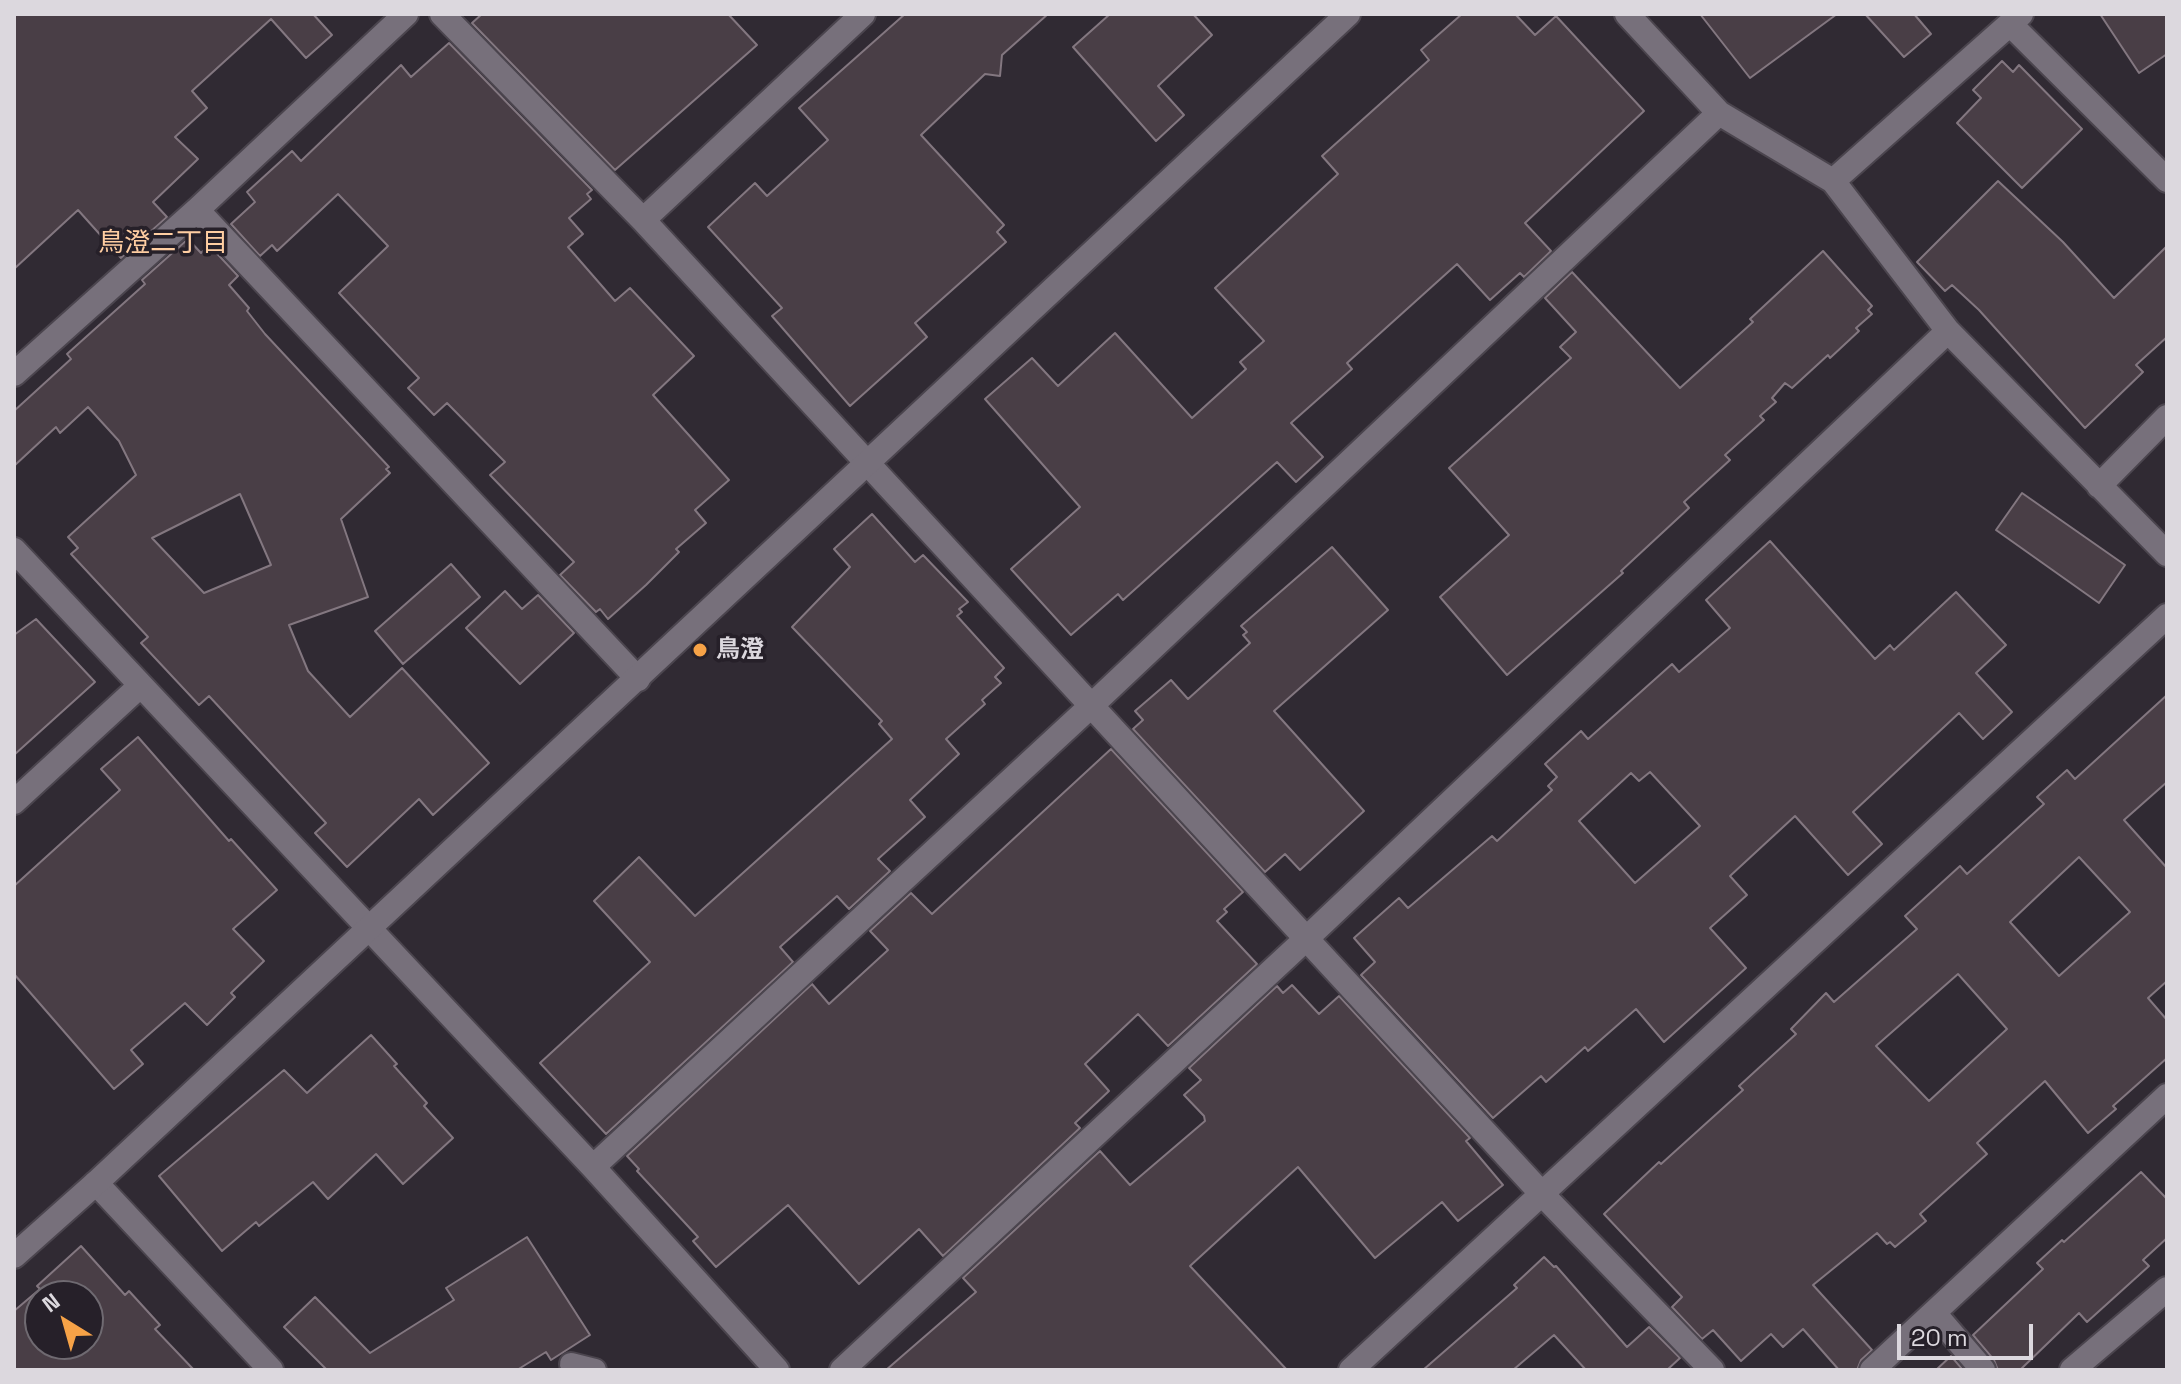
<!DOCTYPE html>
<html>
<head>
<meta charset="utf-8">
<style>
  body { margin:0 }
  #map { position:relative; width:2181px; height:1384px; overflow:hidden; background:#302a33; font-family:"Space Grotesk",sans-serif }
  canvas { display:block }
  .frame { position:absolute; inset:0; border:16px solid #dcd8de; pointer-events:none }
  .north { position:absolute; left:24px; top:1280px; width:80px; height:80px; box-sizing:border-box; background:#262029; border:2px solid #6f6a71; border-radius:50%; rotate:323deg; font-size:22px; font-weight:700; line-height:32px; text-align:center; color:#dcd8de }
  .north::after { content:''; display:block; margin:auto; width:28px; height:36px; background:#f6a247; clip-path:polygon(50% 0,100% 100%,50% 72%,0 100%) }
  .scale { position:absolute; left:1897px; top:1324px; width:136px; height:36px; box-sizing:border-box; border:4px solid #dcd8de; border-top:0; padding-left:10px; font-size:24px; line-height:28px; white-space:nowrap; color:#dcd8de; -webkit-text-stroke:6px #262029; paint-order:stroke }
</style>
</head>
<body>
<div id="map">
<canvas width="2181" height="1384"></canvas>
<div class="frame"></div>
<div class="north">N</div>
<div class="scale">20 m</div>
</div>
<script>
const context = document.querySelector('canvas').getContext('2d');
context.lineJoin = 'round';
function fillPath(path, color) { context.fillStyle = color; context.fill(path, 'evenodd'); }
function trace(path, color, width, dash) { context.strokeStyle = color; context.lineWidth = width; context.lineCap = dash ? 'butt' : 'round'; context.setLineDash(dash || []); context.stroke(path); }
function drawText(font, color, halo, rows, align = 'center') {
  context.font = font + ' "Space Grotesk","Noto Sans JP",sans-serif'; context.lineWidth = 7; context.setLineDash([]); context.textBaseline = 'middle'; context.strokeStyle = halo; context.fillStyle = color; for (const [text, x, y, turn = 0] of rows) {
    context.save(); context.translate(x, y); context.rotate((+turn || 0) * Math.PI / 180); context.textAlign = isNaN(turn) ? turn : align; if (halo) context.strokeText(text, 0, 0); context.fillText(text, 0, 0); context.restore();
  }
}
const building = new Path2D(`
  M14,14H313L332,35L306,58L271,19L192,91L207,108L175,137L198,159L153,202L167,217L121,258L78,210L14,269Z
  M482,14H728L757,45L615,170L472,23Z
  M905,14H1048L1002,55L1000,76L985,74L921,135L1004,225L997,232L1006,242L915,323L927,337L850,406L772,316L782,308L708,227L755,183L767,196L828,140L799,108Z
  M1110,14H1193L1212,35L1158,86L1184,115L1156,141L1073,47Z
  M1462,14H1515L1535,35L1556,16L1644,111L1525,223L1551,251L1524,277L1520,273L1490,300L1457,264L1347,363L1352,369L1291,423L1323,457L1296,482L1277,462L1123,600L1118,594L1071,635L1011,569L1080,507L985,399L1032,358L1058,386L1115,333L1192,418L1246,369L1240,362L1264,341L1215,288L1338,174L1322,156L1429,60L1421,50Z
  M1700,14H1837L1750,78Z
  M1865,14H1914L1931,34L1904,57Z
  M2100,14H2167V54L2139,73Z
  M449,43L592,190L587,194L591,199L569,218L583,234L568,247L615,301L630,288L694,356L653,395L729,480L695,510L706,523L676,549L679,552L646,585L608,619L600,609L596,612L560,575L574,562L490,475L505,462L447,403L434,415L408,388L419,378L339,293L388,246L338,194L277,251L272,245L260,256L231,224L255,202L247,192L292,151L301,161L401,65L411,77Z
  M2002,61L2013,72L2019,65L2082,129L2022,188L1957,123L1981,98L1973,90Z
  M1998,181L2063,242L2114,298L2167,246V337L2136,365L2143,372L2085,428L1979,310L1952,285L1945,291L1917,262Z
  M188,239L201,253L209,245L238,276L229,285L249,308L247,311L265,334L389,467L386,469L390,473L341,519L368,597L289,625L308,671L350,717L402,668L489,763L433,815L419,799L347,867L315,833L326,823L209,696L199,705L141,643L148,637L71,554L78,548L68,537L136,475L119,441L88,407L60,433L56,427L14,466V411L71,359L67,354L145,284L142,280ZM240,494L271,565L204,593L152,538Z
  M1823,251L1872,306L1868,310L1872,314L1856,328L1859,331L1830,358L1828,355L1792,388L1785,383L1772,398L1776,402L1760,416L1764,420L1725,455L1730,460L1684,502L1689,508L1621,571L1623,573L1507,675L1440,597L1509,535L1449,468L1571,358L1560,347L1576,332L1545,298L1572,272L1680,388L1753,322L1750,319Z
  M2022,493L2125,565L2099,603L1996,530Z
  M872,514L915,562L923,555L968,602L959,609L962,612L957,616L1004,668L995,677L1001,683L982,700L985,704L946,739L959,754L910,800L925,817L878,859L890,871L849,909L837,896L780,947L793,962L606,1134L540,1063L650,962L594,901L639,857L695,916L892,739L879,724L882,721L792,627L850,567L834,549Z
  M1770,541L1875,659L1890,645L1894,650L1956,592L2006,645L1976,673L2012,712L1983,739L1959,713L1853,812L1882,844L1848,875L1795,816L1730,876L1747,895L1710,928L1746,968L1664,1042L1636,1009L1588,1051L1585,1047L1546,1082L1541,1076L1493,1118L1361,975L1375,962L1354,938L1399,898L1408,908L1492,836L1497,841L1552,790L1548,786L1557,777L1545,764L1581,731L1588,739L1672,664L1679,672L1730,628L1706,600ZM1650,772L1700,826L1635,883L1579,821L1631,773L1639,781Z
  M1332,547L1388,610L1274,711L1364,811L1300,870L1285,854L1265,872L1133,729L1143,720L1135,711L1171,680L1188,699L1250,643L1243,635L1247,632L1241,626Z
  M451,564L480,597L403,664L375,631Z
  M505,591L522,609L538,595L574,633L520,684L466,628Z
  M36,619L95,682L14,755V635Z
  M2167,695V782L2124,820L2167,868V981L2148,998L2167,1020V1058L2113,1106L2116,1109L2088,1133L2045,1081L1977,1143L1987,1154L1920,1214L1926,1221L1895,1247L1890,1242L1887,1244L1877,1233L1813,1285L1872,1350L1861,1360L1857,1370H1839L1803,1329L1783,1347L1771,1334L1741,1361L1713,1330L1702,1339L1672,1307L1682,1297L1604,1214L1659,1162L1661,1164L1743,1090L1739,1086L1796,1034L1791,1029L1826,993L1834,1002L1917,929L1905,916L1960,866L1967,874L2044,804L2037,797L2067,770L2075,779ZM2079,857L2130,912L2059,976L2010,922ZM1958,974L2007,1029L1929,1101L1876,1046Z
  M138,737L229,841L231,839L277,890L233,929L264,961L231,993L235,997L207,1025L185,1003L131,1050L143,1064L114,1089L14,974V886L120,790L101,769Z
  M1111,749L1243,892L1224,909L1227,912L1217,921L1257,964L1168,1046L1138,1014L1085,1064L1109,1091L1075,1123L1080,1128L943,1256L919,1229L859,1284L788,1205L716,1267L693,1241L698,1237L637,1171L639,1169L627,1156L812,984L829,1004L888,950L870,931L911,893L932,914Z
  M1292,985L1319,1014L1339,996L1470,1138L1466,1141L1503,1185L1458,1221L1442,1202L1375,1258L1298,1167L1190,1266L1287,1370H886L976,1292L963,1278L1100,1151L1130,1185L1205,1121L1204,1116L1184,1095L1201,1080L1189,1068L1277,986L1283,993Z
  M371,1035L397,1064L394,1066L427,1103L424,1106L453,1138L403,1184L376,1154L328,1199L313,1182L259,1226L256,1222L222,1251L159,1176L284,1070L307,1093Z
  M2141,1172L2167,1199V1238L2143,1260L2149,1266L2087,1322L2079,1313L2020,1370H1998L1994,1360L1973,1335L2043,1269L2037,1263L2062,1240L2064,1242Z
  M527,1237L590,1335L551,1360L546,1352L517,1370H327L284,1327L315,1297L370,1353L454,1300L446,1288Z
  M81,1246L125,1295L129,1291L160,1325L155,1329L194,1370H14V1311L40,1289L37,1286ZM40,1296H88V1344H40Z
  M1544,1257L1554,1267L1556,1266L1627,1347L1649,1327L1680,1358L1667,1370H1586L1554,1335L1513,1370H1423L1517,1288L1514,1285Z
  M1951,1356L1963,1370H1936Z`);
fillPath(building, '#493e46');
trace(building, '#837780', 2);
const service = new Path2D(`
  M571,1364L595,1370`);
const minor = new Path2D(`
  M442,14L643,220L1542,1194L1712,1370
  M1627,14L1719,113L1833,181L1948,331L2167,554
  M2010,24L2167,180
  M1833,181L2021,14
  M197,210L638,679
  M643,220L863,14
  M14,374L197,210L406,14
  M2099,486L2167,417
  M14,550L593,1167L777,1370
  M14,802L140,686
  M593,1167L1091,706L1719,113
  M96,1183L271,1370
  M1934,1313L1983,1370
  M842,1370L1307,938L1948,331
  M1351,1370L2167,616
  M1872,1370L2167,1096
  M2072,1370L2167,1289`);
const tertiary = new Path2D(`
  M14,1256L96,1183L1348,14`);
trace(service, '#4b454e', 26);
trace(minor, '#4b454e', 28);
trace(tertiary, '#4b454e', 28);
trace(service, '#77707b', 22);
trace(minor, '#77707b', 24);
trace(tertiary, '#77707b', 24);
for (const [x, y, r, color] of [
  [700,650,8,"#f6a247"]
]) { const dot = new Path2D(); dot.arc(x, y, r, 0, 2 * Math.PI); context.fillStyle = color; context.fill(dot); trace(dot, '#262029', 3); }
drawText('bold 24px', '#dcd8de', '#262029', [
  ["鳥澄",716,650]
], 'left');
drawText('26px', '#ffcea2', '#262029', [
  ["鳥澄二丁目",163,244]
]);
</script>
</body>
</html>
